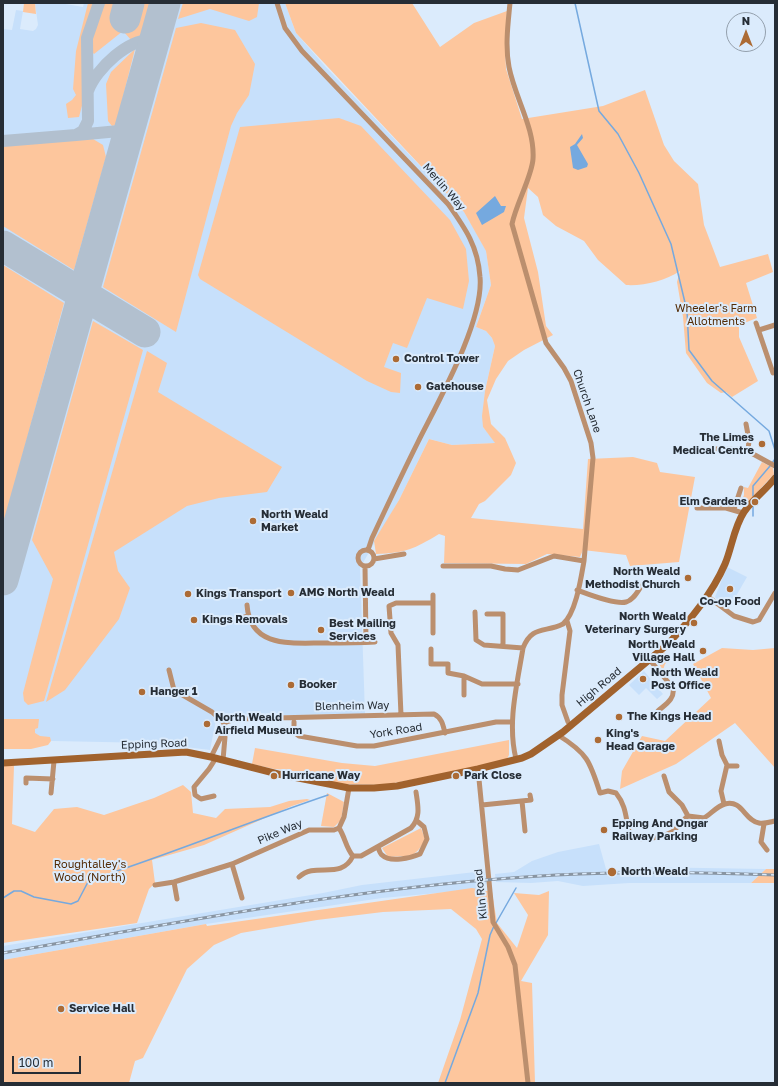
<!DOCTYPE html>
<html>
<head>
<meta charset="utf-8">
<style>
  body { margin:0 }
  #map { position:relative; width:778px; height:1086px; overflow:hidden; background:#dbebfc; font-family:"Golos Text",sans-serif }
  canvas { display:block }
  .frame { position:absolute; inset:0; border:4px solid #262d35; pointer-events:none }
  .north { position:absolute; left:726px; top:12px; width:40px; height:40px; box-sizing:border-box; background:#dbebfc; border:1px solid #939fac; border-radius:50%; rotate:0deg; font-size:11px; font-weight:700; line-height:16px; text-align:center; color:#262d35 }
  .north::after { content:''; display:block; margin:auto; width:14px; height:18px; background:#ac6b35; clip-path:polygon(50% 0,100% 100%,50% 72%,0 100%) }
  .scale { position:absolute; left:12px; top:1056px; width:69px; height:18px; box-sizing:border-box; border:2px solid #262d35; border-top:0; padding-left:5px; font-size:12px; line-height:14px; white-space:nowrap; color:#262d35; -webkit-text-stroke:3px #dbebfc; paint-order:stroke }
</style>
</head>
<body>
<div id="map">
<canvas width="778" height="1086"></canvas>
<div class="frame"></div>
<div class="north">N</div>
<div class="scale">100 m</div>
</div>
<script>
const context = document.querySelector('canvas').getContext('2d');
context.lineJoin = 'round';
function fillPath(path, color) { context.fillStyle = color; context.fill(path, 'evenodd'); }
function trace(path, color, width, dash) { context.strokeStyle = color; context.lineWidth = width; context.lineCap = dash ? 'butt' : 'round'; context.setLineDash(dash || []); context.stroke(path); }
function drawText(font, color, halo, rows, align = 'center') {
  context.font = font + ' "Golos Text",sans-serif'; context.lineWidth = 4; context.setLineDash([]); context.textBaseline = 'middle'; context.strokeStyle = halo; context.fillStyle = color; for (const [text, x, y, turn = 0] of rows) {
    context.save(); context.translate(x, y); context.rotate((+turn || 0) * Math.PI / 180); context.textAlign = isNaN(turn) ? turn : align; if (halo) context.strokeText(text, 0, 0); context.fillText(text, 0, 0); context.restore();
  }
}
fillPath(new Path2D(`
  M35,3H60L83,7L84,3H285L296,33L324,65L464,212L486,250L491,285L476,327L486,331L492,338L495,346L485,391L483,427L496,443L452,445L429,439L399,500L360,568L365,714L226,716L216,720L210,750L152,743L3,740V29L12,30L16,10L23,11L20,29L33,31L36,29L38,25Z
  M727,567L747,577L728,610L715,597Z
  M644,671L663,694L657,699L646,688L639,695L629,685Z
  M599,844L606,869L612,871L640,867L766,869L751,883H629L583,886L558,881L531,883L496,882L495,874L514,872L532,861L558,852Z
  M484,871L487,882L483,889L382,898L206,924L3,960V946L323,893L362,885Z`), '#c7e0fb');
fillPath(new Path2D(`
  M24,3H35L36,14L23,12Z
  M88,3H94L82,41L84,98L79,117L68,118L66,104L72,100L76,95L73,89L76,51Z
  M102,3H150L141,35L132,41L123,31L94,54L90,50V42Z
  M183,3H259L257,17L249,21L210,9L178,19Z
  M285,3H412L440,47L474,23L507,11L505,43L506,69L522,119L603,106L645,90L664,145L674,161L698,184L704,225L720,267L768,254L773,272L746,283L757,318L739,325V337L758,381L732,397L726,392L721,393L707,383L686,353L683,317L677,282L680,271C665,281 644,286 626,285L598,260L584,241L556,226L543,215L538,197L528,188L524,218L538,272L546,326L553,335L524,350L508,361L496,379L487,400L491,424L505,438L516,463L511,475L485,501L479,504L471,518L583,529L588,459L633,457L657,463L660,472L695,477L679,562L630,566L626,555L583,550L580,557L547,554L526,564L444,563L445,536L439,534C414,549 406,553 376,554L374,541L399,500L429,439L452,445L495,443L483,427L482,416L485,391L495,346L492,338L486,331L476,327L491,285L486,251L464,212L296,33Z
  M201,23L235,30L255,64L249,95L237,113L231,126L176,332L103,287L176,28Z
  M135,49L116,125L112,126L108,121L106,84L111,72Z
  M339,118L361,126L450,220L466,249L469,281L463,309L427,298L407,348L393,343L384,367L401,373L400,393L391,392L367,381L200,279L198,275L240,127Z
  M93,139L103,145L106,157L74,270L3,226V146Z
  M3,265L64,303L3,526Z
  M93,321L143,350L44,701L28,705L24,701L23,693L53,579L32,540Z
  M147,351L167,363L158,392L282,467L267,492L219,498L187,506L114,552L118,571L130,588L119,619L65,690L46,702Z
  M762,462L773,468L774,474L747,503L739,507L744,495V487L748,488Z
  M722,648L753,650L775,648V768L735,723L676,764L620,789L622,771L642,736L665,741L711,698L693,664Z
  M664,652L670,659L665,664L663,670L657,661Z
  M3,719H39L38,728L35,729V733L40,736L50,737L51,741L48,745L31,749H3Z
  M509,740V755L507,759L477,767L384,785L339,784L311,778L290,770L274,769L252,764L255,748L342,763L375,766Z
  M3,766H14L12,824L35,832L54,809L77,807L104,815L154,798L183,785L191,792L193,813L216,818L225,809L270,807L289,801L307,799L310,800L292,806L204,845L152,860L155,883L149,889L137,923L3,943Z
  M327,793L344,802L341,820L334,827L321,826Z
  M421,828L425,839C415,860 409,855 388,857L382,848Z
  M766,869H775V883H751Z
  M472,888L492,892L497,923L517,948L528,915L514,893L539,895L549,891L548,935L521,981L532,983L535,1083H438L460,1020L482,939L476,929L451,909L383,912L317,920L241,933L214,945L187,969L143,1058L135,1061L129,1083H3V960L206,924L207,926Z`), '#fdc69d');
fillPath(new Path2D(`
  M582,134L583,138L577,145L588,164L587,167L578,170L573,168L570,147L575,144Z
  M495,196L501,206H506L504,212L482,225L476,213Z`), '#75a9df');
trace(new Path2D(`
  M575,3L599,111L618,134L639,173L671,244L687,311L689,350L712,381L769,431L775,450
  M772,463L775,459
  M753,496V486L770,466
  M753,504V516
  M3,898L14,891H21L34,897L71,904L78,901L89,880L110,877L117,871C188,847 257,819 328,795
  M496,923L516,888
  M445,1083L478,993L490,935L494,926`), '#75a9df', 1.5);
trace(new Path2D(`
  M88,91C96,69 130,36 154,41
  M76,135L130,130
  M3,141L76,135L83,131L88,121L87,38L99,3`), '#b2c0cf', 12);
trace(new Path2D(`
  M125,18L129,3
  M3,246L145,332
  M3,580L165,3`), '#b2c0cf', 31);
trace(new Path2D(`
  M277,3L285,28L302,51L448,204C465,228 478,246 480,277C484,321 438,402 418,442C402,474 387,506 372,538L368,550
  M510,3C508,24 505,46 509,67C515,98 535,128 533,159C532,176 516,204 512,224L546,343L564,368L571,381L591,443L593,458L584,561C581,578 576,613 563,624C545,633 532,625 523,648C517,685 507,723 516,759
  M756,323L773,373
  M759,330L775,325
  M746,424L749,440L748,451
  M716,449H744L775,466
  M697,508H726L743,513
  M734,509L741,488
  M358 558a8 8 0 1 1 16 0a8 8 0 1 1-16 0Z
  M374,559L404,554
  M365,566L366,642
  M443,566H491L505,569L518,570L554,556L584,561
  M577,590C588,594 615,605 626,602C634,600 638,590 643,584
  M707,596L734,616L753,622L759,620L775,593
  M247,605C250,648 291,643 323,643C340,643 358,643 375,642
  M475,612L476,640L484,645L523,648
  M487,614H503V645
  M232,621L248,616
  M567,621L570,631L562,695V705L568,722
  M433,633V595
  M431,649V664H448V673L464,676L482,684H518
  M649,659L673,688C675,699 666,704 658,711
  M169,670L174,690L212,712L224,723L223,733L211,757
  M464,676V695
  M401,715L398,645L391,633L389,606L396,603H433
  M294,722V732L299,736L357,746H374L496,722H512
  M224,723L235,719L434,714C442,718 443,725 445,733
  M558,735C587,753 590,761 600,793L608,791L616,793C628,808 625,821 631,838C642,840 662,838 672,832C678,828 682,820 688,816L704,818C711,814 717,806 725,804C742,799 745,821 759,823C764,824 770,822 775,821
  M719,741L722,755L727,765L721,791L724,804
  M223,760L225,737L223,733
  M727,766H737
  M478,769L493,922L508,947L515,965L528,1083
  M664,776L669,792L682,805L688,816
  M26,783V778L53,779
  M51,793L54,761
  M214,796L201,799L195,795L194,787L209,769L216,758
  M522,801L525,831
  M482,805L531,800L530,795
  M764,824L761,842L767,850
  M339,828C345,837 346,848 353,856H361L411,828C421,817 418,806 416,792
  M339,828L344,817L349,788
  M378,847C379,850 380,854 382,855C390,863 411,858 420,854L427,839L424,827L417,821
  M232,864L242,898
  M299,877C316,861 341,881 353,856
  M174,882L177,899
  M155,885L174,882L232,864L309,830H334L339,828`), '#bb8f6e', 5);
trace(new Path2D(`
  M3,763L186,752L211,757L278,774L349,788H374L397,786L478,769L522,758L531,754L563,732L668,644C690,620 712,594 725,564C732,547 734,527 744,512C753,499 766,490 775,478`), '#a1622d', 7);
const rail = new Path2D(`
  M3,953C187,921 370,885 556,875C629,871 702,872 775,875`);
trace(rail, '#8995a2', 3);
trace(rail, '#dbebfc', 1.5, [4.5]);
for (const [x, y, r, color] of [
  [396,359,4,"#ac6b35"],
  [418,387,4,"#ac6b35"],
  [762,444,4,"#ac6b35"],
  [755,502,4,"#ac6b35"],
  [253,521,4,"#ac6b35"],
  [688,578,4,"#ac6b35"],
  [730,589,4,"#ac6b35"],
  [291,593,4,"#ac6b35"],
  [188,594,4,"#ac6b35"],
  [194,620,4,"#ac6b35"],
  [694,623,4,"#ac6b35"],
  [321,630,4,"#ac6b35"],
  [703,651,4,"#ac6b35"],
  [643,679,4,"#ac6b35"],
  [291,685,4,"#ac6b35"],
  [142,692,4,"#ac6b35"],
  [619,717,4,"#ac6b35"],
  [207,724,4,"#ac6b35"],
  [598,740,4,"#ac6b35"],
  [274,776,4,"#ac6b35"],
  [456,776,4,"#ac6b35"],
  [604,830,4,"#ac6b35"],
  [612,872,5,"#ac6b35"],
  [61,1009,4,"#ac6b35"]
]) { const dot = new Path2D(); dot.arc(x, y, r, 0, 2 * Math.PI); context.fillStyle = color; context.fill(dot); trace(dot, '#dbebfc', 1.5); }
drawText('11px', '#262d35', '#dbebfc', [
  ["Merlin Way",444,187,49],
  ["Church Lane",587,401,71],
  ["High Road",599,687,-40],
  ["Blenheim Way",352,706,-1],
  ["York Road",396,731,-9],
  ["Epping Road",154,744,-2],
  ["Pike Way",280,832,-23],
  ["Kiln Road",481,894,-96]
]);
drawText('11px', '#542c06', '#dbebfc', [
  ["Wheeler's Farm",716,309],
  ["Allotments",716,322],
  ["Roughtalley's",90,865],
  ["Wood (North)",90,878]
]);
drawText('bold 11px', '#262d35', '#dbebfc', [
  ["Control Tower",404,359],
  ["Gatehouse",426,387],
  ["The Limes",754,438,"right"],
  ["Medical Centre",754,451,"right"],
  ["Elm Gardens",747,502,"right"],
  ["North Weald",261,515],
  ["Market",261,528],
  ["North Weald",680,572,"right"],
  ["Methodist Church",680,585,"right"],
  ["AMG North Weald",299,593],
  ["Kings Transport",196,594],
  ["Co-op Food",730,602,"center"],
  ["North Weald",686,617,"right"],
  ["Veterinary Surgery",686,630,"right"],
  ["Kings Removals",202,620],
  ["Best Mailing",329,624],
  ["Services",329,637],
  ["North Weald",695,645,"right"],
  ["Village Hall",695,658,"right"],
  ["North Weald",651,673],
  ["Post Office",651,686],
  ["Booker",299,685],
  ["Hanger 1",150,692],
  ["The Kings Head",627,717],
  ["North Weald",215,718],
  ["Airfield Museum",215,731],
  ["King's",606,734],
  ["Head Garage",606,747],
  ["Hurricane Way",282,776],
  ["Park Close",464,776],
  ["Epping And Ongar",612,824],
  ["Railway Parking",612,837],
  ["North Weald",621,872],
  ["Service Hall",69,1009]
], 'left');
</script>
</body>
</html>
